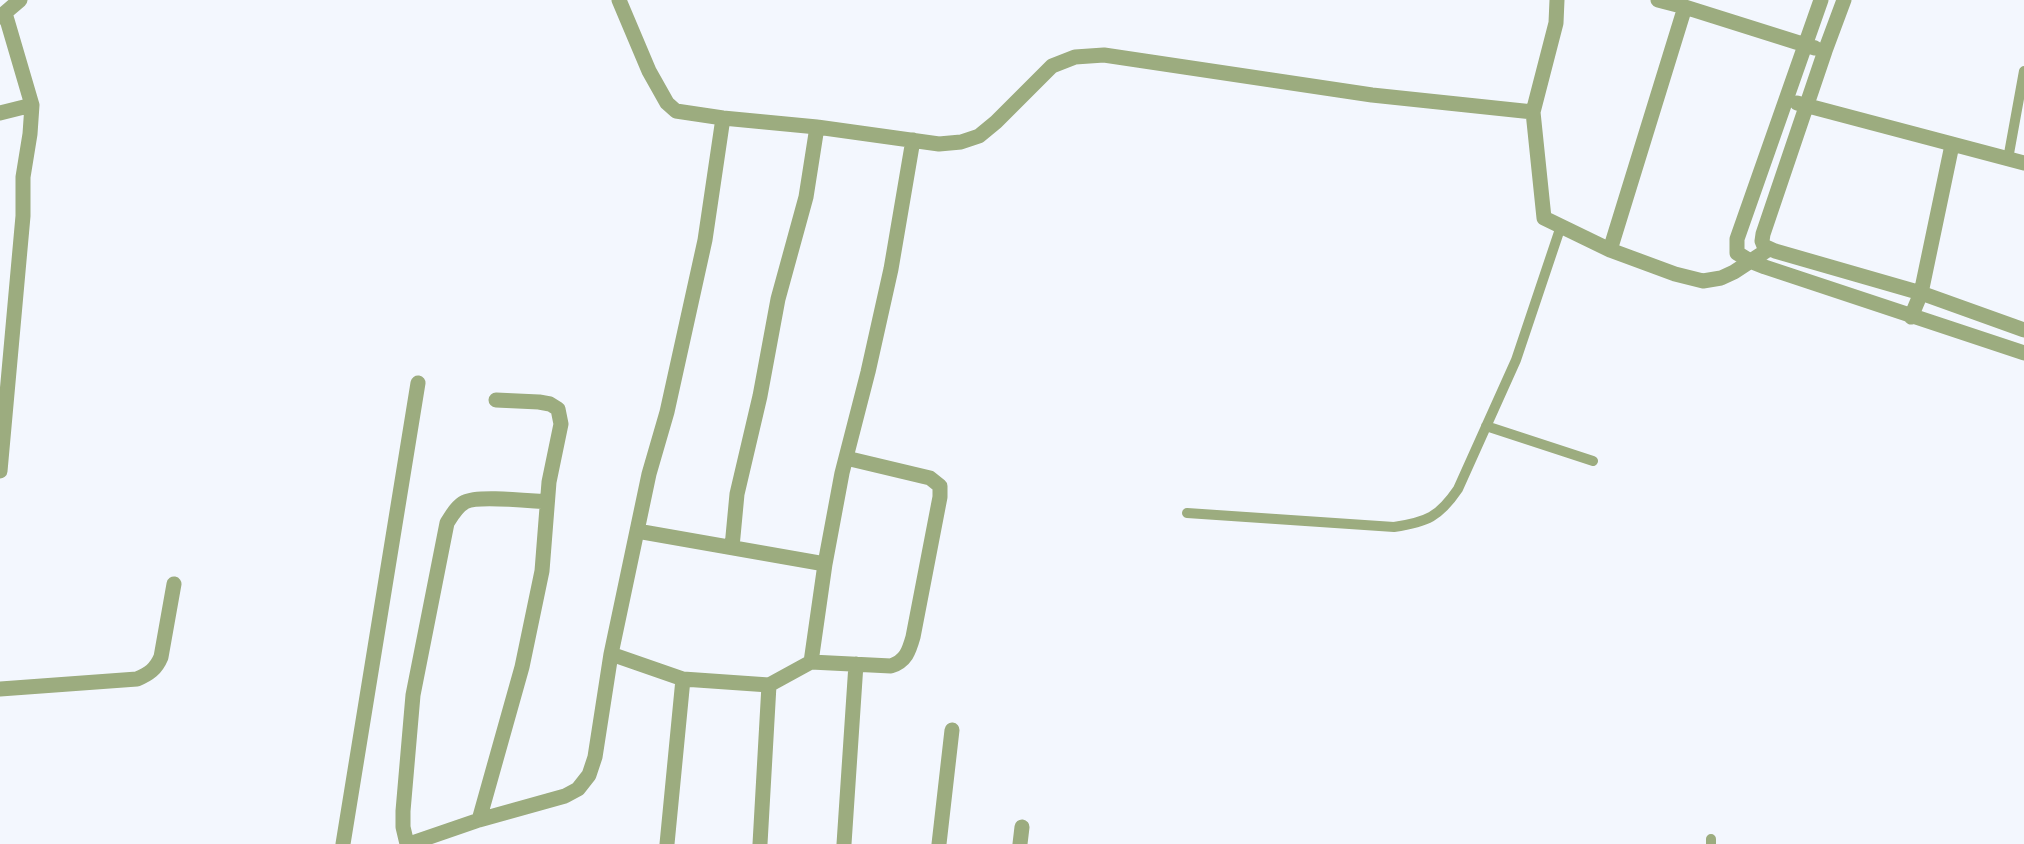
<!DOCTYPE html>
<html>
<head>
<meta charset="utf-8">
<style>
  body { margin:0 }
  canvas { display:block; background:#f3f7fe }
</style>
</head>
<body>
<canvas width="2024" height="844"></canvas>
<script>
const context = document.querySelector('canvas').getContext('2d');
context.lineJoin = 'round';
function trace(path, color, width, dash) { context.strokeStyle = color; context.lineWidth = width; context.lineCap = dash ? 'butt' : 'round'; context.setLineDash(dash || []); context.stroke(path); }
trace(new Path2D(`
  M2008,159L2024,71
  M1486,426L1593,461
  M1187,513L1394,527C1427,522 1439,517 1458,489L1516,360L1561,226
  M1711,844V839`), '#9cac7f', 10);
trace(new Path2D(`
  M619,0L649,71L667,103L676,111L723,118L817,127L939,144L961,142L979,136L996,122L1052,66L1075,57L1104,55L1372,95L1533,112L1544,218L1610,250L1675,274L1703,281L1721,278L1734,272L1769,249
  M1658,0L1685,7
  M1821,0L1737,239V253L1750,261L1765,267L2024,353
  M1844,0L1825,51L1763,234L1762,241L1764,246L1775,251L1921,293L2024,330
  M5,13L32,105
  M0,17L20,0
  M1797,103L2024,163
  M1533,112L1556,23L1557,0
  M0,113L32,105L30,134L23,177V216L0,471
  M1610,250L1685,7L1815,48
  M1911,317L1921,293L1952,145
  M637,531L825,564L842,473L868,372L891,269L913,140
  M732,547L737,494L760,396L778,299L806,197L817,127
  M611,654L683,679L769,685L811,662L891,666C906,661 909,651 913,637L940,497V486L930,478L846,458
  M811,662L825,564
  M0,689L137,679C149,674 156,669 161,657L174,584
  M479,820L522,667L542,571L549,482L561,424L558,409L550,404L539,402L496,400
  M343,844L418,383
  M407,844L403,827V811L413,695L447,523C452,515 457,506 465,502C478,495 530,501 547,502
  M409,844L479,820L565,796L578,789L589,775L595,757L611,654L649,474L667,412L705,240L723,118
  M667,844L683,679
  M760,844L769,685
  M844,844L856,664
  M939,844L952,730
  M1020,844L1022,827`), '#9cac7f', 15);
</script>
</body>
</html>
